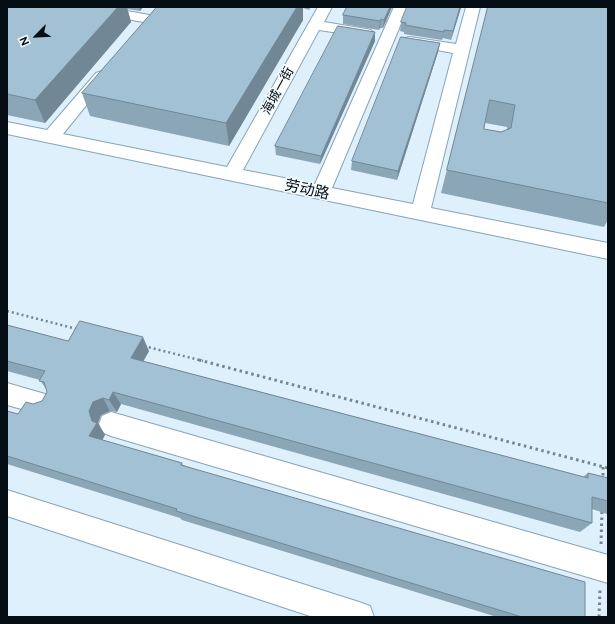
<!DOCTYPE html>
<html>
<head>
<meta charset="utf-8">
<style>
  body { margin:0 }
  #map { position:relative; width:615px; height:624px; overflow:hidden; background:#ddf0fc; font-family:Figtree,sans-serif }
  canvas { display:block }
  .frame { position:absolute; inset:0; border:8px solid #040e14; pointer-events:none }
  .north { position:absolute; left:16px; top:16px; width:40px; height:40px; -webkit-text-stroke:3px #f4fbff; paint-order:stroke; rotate:246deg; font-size:11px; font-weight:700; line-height:16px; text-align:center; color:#040e14 }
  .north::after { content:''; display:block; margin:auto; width:14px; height:18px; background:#040e14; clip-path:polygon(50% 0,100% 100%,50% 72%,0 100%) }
</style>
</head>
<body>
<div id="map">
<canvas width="615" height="624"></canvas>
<div class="frame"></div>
<div class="north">N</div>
</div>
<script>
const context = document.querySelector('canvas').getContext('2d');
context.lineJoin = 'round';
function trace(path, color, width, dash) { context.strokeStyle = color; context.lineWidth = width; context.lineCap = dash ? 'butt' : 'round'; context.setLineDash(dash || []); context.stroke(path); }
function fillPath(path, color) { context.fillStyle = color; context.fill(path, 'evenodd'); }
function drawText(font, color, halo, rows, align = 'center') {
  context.font = font + ' Figtree,"Noto Sans SC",sans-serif'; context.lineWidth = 3.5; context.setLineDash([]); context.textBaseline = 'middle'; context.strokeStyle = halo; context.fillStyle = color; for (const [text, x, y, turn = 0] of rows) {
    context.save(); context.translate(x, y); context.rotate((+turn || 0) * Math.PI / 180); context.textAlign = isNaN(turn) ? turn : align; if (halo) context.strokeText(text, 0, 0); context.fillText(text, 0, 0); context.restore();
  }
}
const minor = new Path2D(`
  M74,7H105L149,15L154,16L156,19L154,22L149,23L81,11L76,10Z
  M318,7H332L324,22L366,29L371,30L373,33L371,36L366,37L319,30L243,170L315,184L394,7H408L332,188L413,204L453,53L410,45L405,44L403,41L405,38L410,37L456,44L466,7H480L431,208L608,243V259L7,134V122L47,130L96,73L102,71L108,73L110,76L63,134L227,167Z
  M7,383L52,396L55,404L52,412L43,415L7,405Z
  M111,412L608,555V583L111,436L102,432L99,424L102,416Z
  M7,490L359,602L370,606L374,617H313L7,516Z`);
trace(minor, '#87a5b8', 2);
trace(new Path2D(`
  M7,311L77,329
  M144,346L203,361`), '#76858e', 2.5, [2, 3]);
trace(new Path2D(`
  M199,360L608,468
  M603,467V478
  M601,544L602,509
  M599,617L600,589`), '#76858e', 3, [2.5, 3.5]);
fillPath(minor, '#fff');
fillPath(new Path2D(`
  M7,7H143L140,11L127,9L131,22L45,123L7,115Z
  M157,7H311L309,10L303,8V20L229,146L90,116L82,93Z
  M347,7H392L383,28H380L379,30L343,24V15Z
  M461,7L451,40L443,38L442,40L404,34V32L400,31L401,22Z
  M488,7H608V220L604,227L441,193ZM485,123L507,127V130L501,132L484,129Z
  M375,32V41L320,164L276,155L275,146Z
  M440,43L438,52L397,180L351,170L352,161Z
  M7,325L68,341L149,351L143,361L583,477L588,473L608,478V513L607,514L592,509V523L580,532L121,404L117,412L110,411L101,415L98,423L105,435L102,440L182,463L183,465L585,617H497L182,520L180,518L7,464V411L18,414L33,404L42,401L47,392L46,389L40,380L7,371Z`), '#8ba6b7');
fillPath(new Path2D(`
  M118,7H127L131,22L45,123L35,100Z
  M139,7H143L140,11Z
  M297,7H303V20L229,146L226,123Z
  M390,7H392L383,28L384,20Z
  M460,7H461V8L451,40L453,31Z
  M381,19L380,28L379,30L380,21Z
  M375,32V41L320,164L321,156Z
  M440,43L438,52L397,180L398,171Z
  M143,337L149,351L138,371L131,358Z
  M113,392L121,404L117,412L109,400Z
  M103,398L110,411L101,415L98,423L105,435L98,448L89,436L92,421L89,411L93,402Z`), '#718795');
const building = new Path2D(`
  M7,7H118L35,100L7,94Z
  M157,7H297L226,123L82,93Z
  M347,7H390L384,20L381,19L380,21L343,15Z
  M407,7H460L453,31L444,30V32L405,25L406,23L401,22Z
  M488,7H608V203L447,170ZM490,100L515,105L511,128L501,132L484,129Z
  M338,26L375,32L321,156L275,146Z
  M401,37L440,43L398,171L352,161Z
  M80,321L143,337L131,358L588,478V473L608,478V501L592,497V523L113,392L109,400L103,398L93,402L89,411L92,421L97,423L89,436L182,463L181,465L585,582V617H522L176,511L177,509L7,456V411L18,414L26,402L33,404L42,401L47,392L44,382L39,381L45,371L7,361V325L68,341Z`);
fillPath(building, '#a2c1d5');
trace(building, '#718795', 1);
drawText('13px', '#040e14', '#f4fbff', [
  ["海城一街",278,91,-61]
]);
drawText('15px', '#040e14', '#f4fbff', [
  ["劳动路",307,190,12]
]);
</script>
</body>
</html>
